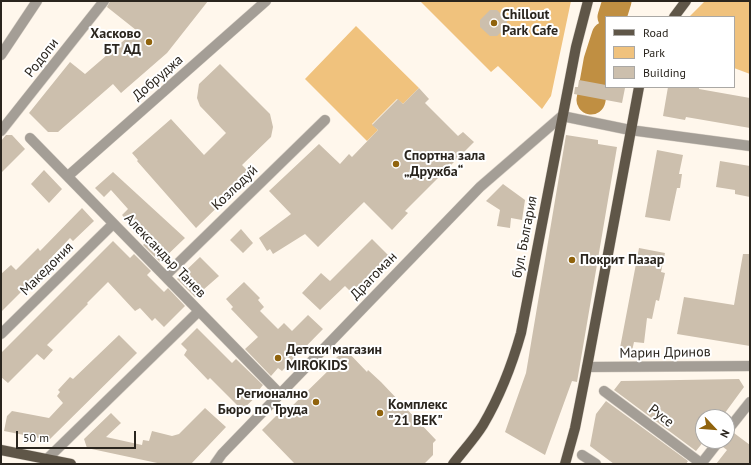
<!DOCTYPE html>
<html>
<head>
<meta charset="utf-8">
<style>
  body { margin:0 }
  #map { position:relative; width:751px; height:465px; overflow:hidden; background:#fff7ec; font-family:"PT Sans",sans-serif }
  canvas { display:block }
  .frame { position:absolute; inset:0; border:2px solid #2a251e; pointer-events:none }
  .legend { position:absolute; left:605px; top:16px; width:130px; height:72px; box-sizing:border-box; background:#fff; border:1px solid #aaa8a5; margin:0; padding:5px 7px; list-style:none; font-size:12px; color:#2a251e }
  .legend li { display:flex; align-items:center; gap:8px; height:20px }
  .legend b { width:20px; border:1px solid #aaa8a5 }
  .north { position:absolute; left:695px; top:409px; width:40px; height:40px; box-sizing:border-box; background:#fff; border:1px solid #aaa8a5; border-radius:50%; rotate:116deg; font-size:11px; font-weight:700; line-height:16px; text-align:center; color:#2a251e }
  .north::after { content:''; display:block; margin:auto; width:14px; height:18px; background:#90630d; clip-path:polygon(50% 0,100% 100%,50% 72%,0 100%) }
  .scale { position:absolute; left:16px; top:431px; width:120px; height:18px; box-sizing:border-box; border:2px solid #2a251e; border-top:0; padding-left:5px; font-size:12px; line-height:14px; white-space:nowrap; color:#2a251e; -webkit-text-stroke:3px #fff; paint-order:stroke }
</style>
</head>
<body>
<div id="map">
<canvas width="751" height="465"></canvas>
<div class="frame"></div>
<ul class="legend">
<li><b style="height:5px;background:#5f5648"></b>Road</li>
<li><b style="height:11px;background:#f0c27d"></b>Park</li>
<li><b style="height:11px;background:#ccbfad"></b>Building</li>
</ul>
<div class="north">N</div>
<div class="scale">50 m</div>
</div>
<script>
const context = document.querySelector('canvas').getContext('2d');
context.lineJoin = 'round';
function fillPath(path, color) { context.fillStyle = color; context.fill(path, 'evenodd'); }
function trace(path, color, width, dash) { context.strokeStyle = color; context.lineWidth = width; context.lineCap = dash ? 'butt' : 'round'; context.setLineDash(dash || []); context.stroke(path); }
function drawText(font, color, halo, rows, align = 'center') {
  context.font = font + ' "PT Sans",sans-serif'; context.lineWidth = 4; context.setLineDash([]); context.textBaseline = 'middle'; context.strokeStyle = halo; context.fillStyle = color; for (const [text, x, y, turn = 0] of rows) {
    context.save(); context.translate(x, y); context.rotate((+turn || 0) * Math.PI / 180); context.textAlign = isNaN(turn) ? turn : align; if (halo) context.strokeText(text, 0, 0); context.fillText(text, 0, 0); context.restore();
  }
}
fillPath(new Path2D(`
  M420,1H571L551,96L542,109L498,66L491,72Z
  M705,1H750V74L734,68V17H689Z
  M356,26L419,88L403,104L397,99L372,124L378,130L367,141L305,79Z`), '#f0c27d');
trace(new Path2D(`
  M612,17L617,1
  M591,100L598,61L606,36`), '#c08f42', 29);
fillPath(new Path2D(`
  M110,1H208L167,53L121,93L113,84L58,132H48L29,113L70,62L85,74L136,30L107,7Z
  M490,10H497L507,20V26L497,36H490L480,27V20Z
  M220,64L270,114L273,127L271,137L242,165L251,174L196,228L137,161L138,160L132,153L171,119L204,155L226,133L200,106L197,98L199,84Z
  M579,80L606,85V87L625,88L622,103L574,94L575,87H578Z
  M668,87H699V89L750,98V128L686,117L685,120L663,116Z
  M419,88L429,99L425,103L458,136L463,132L474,142L405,211L408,213L392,230L364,202L318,247L305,234L273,254L270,249L267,251L259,238L291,214L269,191L319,144L340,164L349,154L352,157L378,130L372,125L398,99L403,104Z
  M6,135H12L25,149L1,173V141Z
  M566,135L598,140V144L617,147L577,382L572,381L545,455L505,432L526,373Z
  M657,150L683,155L679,174H682L680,188H677L670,221L645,217Z
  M720,161L750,166V197L735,194V190L716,187Z
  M44,170L62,189L49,203L31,184Z
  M113,172L185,238L160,262L143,245L147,241L122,215L128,209L111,190L104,197L95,188Z
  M503,184L525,200L522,220L511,218L510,228L497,226L500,210L486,201Z
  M82,208L94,221L73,241L70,238L49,260L51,262L1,312V274L11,265L16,270L38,248L40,251Z
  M241,229L253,243L243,253L230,240Z
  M372,239L391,258L378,272L376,270L353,294L345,286L320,310L302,293L321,273L330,281Z
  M113,241L130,258L134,254L151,271L147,275L164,292L168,288L185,306L164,327L155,318L152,321L140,308L135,311L108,282L87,303L88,304L47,345L53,350L44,360L37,354L8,383L1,377V353Z
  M639,248L665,253L661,272L665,273L659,301L656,300L652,319L647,318L644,343L634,342L632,351L620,348Z
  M743,254H750V346L677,334L684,297L734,305Z
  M200,257L219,276L195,297L177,279Z
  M244,282L260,298L258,300L264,307L260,311L278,329L284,323L292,331L308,315L323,329L282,371L278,368L271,376L245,349L258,337L231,309L233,307L226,299Z
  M197,328L232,363L236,359L263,385L259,390L261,392L242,410L210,378L208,380L184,355L187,350L181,344Z
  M119,335L137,353L49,440L4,431L7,416L12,411L49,418L63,403L57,396L60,392L58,390L70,377L73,379Z
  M345,349L367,372L368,370L381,382L436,440L433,443V455L424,464H295L262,430L284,408L287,411L333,366L331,363Z
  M739,379L744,387L722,417H703L704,441L696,451L614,390L621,381Z
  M606,401L688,461L686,464H614L590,446L596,414Z
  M205,408L226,427L191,464H162L87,448L84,439L111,413L121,423L106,437L142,445L143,440L149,441L152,431L172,436L179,434Z
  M734,433L750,445V464H716L727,450L723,447L725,441H727V437H730Z`), '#ccbfad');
const minor = new Path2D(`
  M1,55L37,1
  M1,131L104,1
  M30,138L279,393
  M68,176L266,1
  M165,276L325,120
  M1,334L113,224
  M587,367L750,366
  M604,391L702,464
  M727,431L750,402
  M582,455L596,464
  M47,459L199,311
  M215,464L222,454L480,187L562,116L630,130L750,146
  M701,464L719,441`);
const major = new Path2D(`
  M674,17L686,1
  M1,450L71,464
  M453,464C463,451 475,438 483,425C500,396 512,365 521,333L576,47L588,1
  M565,464L575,428L587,367L639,87`);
trace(minor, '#d9d1c7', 11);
trace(major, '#d9d1c7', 11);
trace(minor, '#a49e96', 10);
trace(major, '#5f5648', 10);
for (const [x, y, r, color] of [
  [494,23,4,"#90630d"],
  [149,42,4,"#90630d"],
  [396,164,4,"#90630d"],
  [572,260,4,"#90630d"],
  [278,358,4,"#90630d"],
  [316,402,4,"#90630d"],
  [380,413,4,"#90630d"]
]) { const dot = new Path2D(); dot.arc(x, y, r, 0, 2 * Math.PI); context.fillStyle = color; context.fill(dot); trace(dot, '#fff', 1.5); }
drawText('bold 14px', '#2a251e', '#fff', [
  ["Chillout",502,15],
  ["Park Cafe",502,31],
  ["Хасково",141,34,"right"],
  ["БТ АД",141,50,"right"],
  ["Спортна зала",404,156],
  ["„Дружба“",404,172],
  ["Покрит Пазар",580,260],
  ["Детски магазин",286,350],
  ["MIROKIDS",286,366],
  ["Регионално",308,394,"right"],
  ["Бюро по Труда",308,410,"right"],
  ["Комплекс",388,405],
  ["\"21 ВЕК\"",388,421]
], 'left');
drawText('14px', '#2a251e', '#fff', [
  ["Родопи",42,58,-52],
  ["Добруджа",158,78,-41],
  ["Козлодуй",235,188,-44],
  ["бул. България",525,237,-79],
  ["Александър Танев",165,256,46],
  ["Македония",47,269,-45],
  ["Драгоман",374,276,-46],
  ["Марин Дринов",665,353,-1],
  ["Русе",661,416,37]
]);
</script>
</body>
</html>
